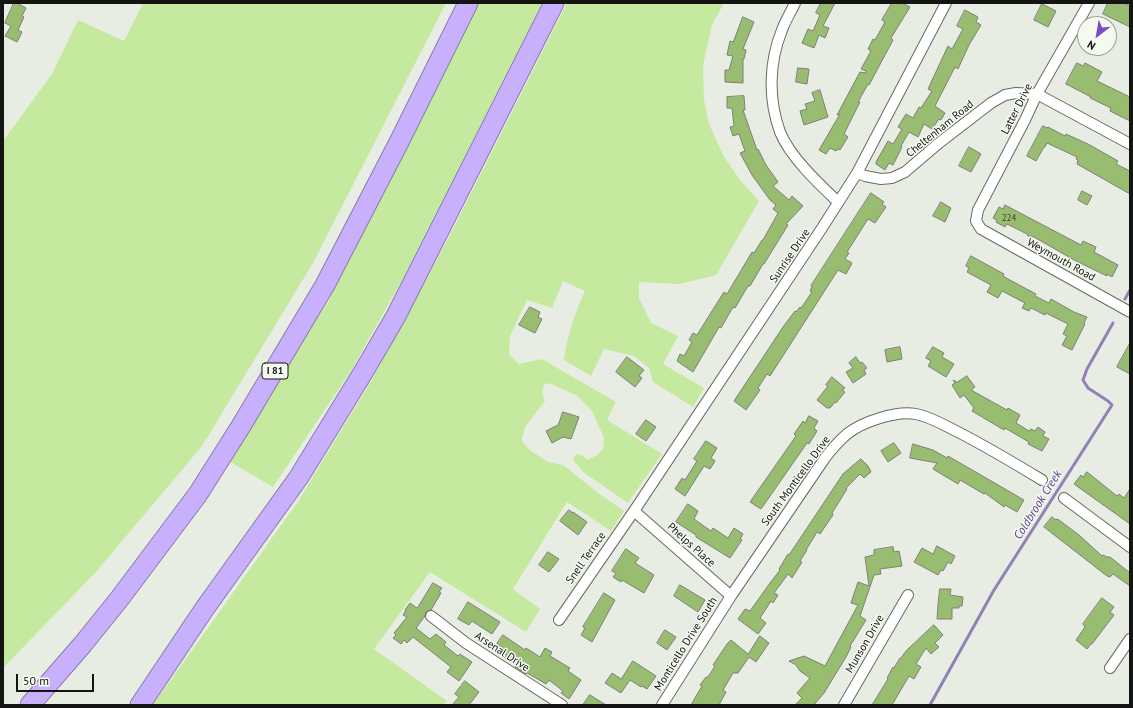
<!DOCTYPE html>
<html>
<head>
<meta charset="utf-8">
<style>
  body { margin:0 }
  #map { position:relative; width:1133px; height:708px; overflow:hidden; background:#e8ede4; font-family:"PT Sans",sans-serif }
  canvas { display:block }
  .frame { position:absolute; inset:0; border:4px solid #141512; pointer-events:none }
  .north { position:absolute; left:1077px; top:16px; width:40px; height:40px; box-sizing:border-box; background:#f5faf1; border:1px solid #9b9e98; border-radius:50%; rotate:211deg; font-size:11px; font-weight:700; line-height:16px; text-align:center; color:#141512 }
  .north::after { content:''; display:block; margin:auto; width:14px; height:18px; background:#7c4cc4; clip-path:polygon(50% 0,100% 100%,50% 72%,0 100%) }
  .scale { position:absolute; left:16px; top:674px; width:78px; height:18px; box-sizing:border-box; border:2px solid #141512; border-top:0; padding-left:5px; font-size:12px; line-height:14px; white-space:nowrap; color:#141512; -webkit-text-stroke:3px #f5faf1; paint-order:stroke }
</style>
</head>
<body>
<div id="map">
<canvas width="1133" height="708"></canvas>
<div class="frame"></div>
<div class="north">N</div>
<div class="scale">50 m</div>
</div>
<script>
const context = document.querySelector('canvas').getContext('2d');
context.lineJoin = 'round';
function fillPath(path, color) { context.fillStyle = color; context.fill(path, 'evenodd'); }
function trace(path, color, width, dash) { context.strokeStyle = color; context.lineWidth = width; context.lineCap = dash ? 'butt' : 'round'; context.setLineDash(dash || []); context.stroke(path); }
function drawText(font, color, halo, rows, align = 'center') {
  context.font = font + ' "PT Sans",sans-serif'; context.lineWidth = 3; context.setLineDash([]); context.textBaseline = 'middle'; context.strokeStyle = halo; context.fillStyle = color; for (const [text, x, y, turn = 0] of rows) {
    context.save(); context.translate(x, y); context.rotate((+turn || 0) * Math.PI / 180); context.textAlign = isNaN(turn) ? turn : align; if (halo) context.strokeText(text, 0, 0); context.fillText(text, 0, 0); context.restore();
  }
}
fillPath(new Path2D(`
  M143,3H446L313,263L202,446L96,572L3,668V141L52,74L78,20L124,41Z
  M479,3H542L402,280L351,371L273,487L225,459L328,302Z
  M567,3H724L712,25L703,65L704,100L709,124L724,157L741,181L759,201L716,275L680,284L639,282V298L651,323L678,336L663,364L704,388L693,407L653,382L649,368L634,356L604,349L591,376L564,360C567,335 575,313 585,291L563,281L552,308L527,300L510,336L509,354L519,364L542,359L616,402L607,420L662,454L628,503L583,472L573,460L576,454L581,455L588,460L597,455L603,449L604,438L592,411L576,395L549,383L544,385L542,392L545,401L525,427L522,439L524,444L531,451L548,462L563,465L601,495L624,511L611,531L567,502L513,589L540,609L526,632L430,572L374,649L447,701L444,704L445,705H153L297,503L372,380L449,237Z`), '#c5e99e');
trace(new Path2D(`
  M1125,299L1130,290
  M930,705L994,590L1112,405L1108,401L1088,388L1083,380L1087,369L1113,323`), '#9281b5', 3);
const building = new Path2D(`
  M14,3H17L26,8L22,16L24,17L18,30L22,32L17,42L5,36L11,26L5,23Z
  M821,3H835L823,26L829,28L825,38L819,35L814,48L802,43L808,29L813,31L820,15L816,13Z
  M892,3H902L910,7L891,38L893,40L869,85L868,84L858,102H860L844,134L848,137L840,150L838,149L836,151L830,148L826,154L819,150L840,114L837,115L860,72L866,73V71L861,69L871,51L868,49L873,39L875,40L885,22L882,20Z
  M1108,3H1124L1130,6V27L1103,14Z
  M1042,4L1056,11L1048,27L1034,20Z
  M965,10L978,17L976,22L981,25L969,45L958,69L955,67L935,106L945,113L941,120L939,119L932,129L924,124L918,137L909,132L901,146L902,147L893,165L889,163L885,170L876,164V162L888,141L893,144L902,129L898,127L906,114L913,118L919,107L921,108L932,91L928,89L948,46L952,49L963,29L957,26Z
  M743,17L754,22L743,49L746,50L744,59H743V83L725,82V70H729L733,56L727,55L730,41L733,42Z
  M1077,63L1083,66L1085,63L1102,72L1097,81L1130,97V121L1110,111L1111,108L1090,98L1091,97L1066,84Z
  M798,68L809,69L807,84L796,82Z
  M820,90L828,117L804,125L800,111L807,109L805,104L815,101L812,93Z
  M744,96L745,110H743L757,150L758,149L766,165L778,182L773,186L789,200L792,196L803,206L786,224L788,225L764,264H763L750,286H748L735,308L733,307L721,328L719,327L693,372L677,361L680,354L684,356L692,342L689,340L693,333L697,335L724,292L727,294L752,252L754,253L762,240H763L778,213L773,209L776,205L770,200L752,175L740,153L745,151L739,134L733,136L730,127L734,126L732,108H727V97Z
  M1043,126L1047,128L1048,127L1065,136L1066,134L1088,144L1118,161L1116,164L1130,171V194L1077,164L1078,160L1076,159L1077,157L1047,143L1045,147H1044L1036,161L1027,156Z
  M969,147L981,154L971,172L959,166Z
  M1082,191L1092,196L1087,205L1078,200Z
  M871,193L884,202L882,204L886,207L875,223L868,219L847,252L849,253L845,259L852,263L850,267L846,274L838,270L770,376L767,374L758,388L760,390L746,410L734,401L783,327L795,311L796,312L800,307L801,308L812,292L810,291L812,287L811,286Z
  M941,202L951,208L945,222L933,216Z
  M1005,205L1081,245L1083,241L1096,247L1094,252L1118,265L1112,277L1107,274V276L1074,260L1034,237L1028,236L1027,234L1007,224L1005,227L996,222L997,220L993,218L999,207L1003,209Z
  M971,256L1004,274L1003,276L1008,279L1036,294L1035,296L1049,303L1051,299L1074,312L1087,317L1084,323L1085,324L1072,350L1062,345L1067,336L1063,334L1068,324L1046,313L1045,315L1031,308L1029,311L1022,308L1025,303L1002,291L998,298L987,292L991,285L967,272L969,268L966,266Z
  M530,307L540,312L538,317L542,319L535,333L519,325Z
  M1130,343V374L1117,367Z
  M900,347L902,359L887,362L885,350Z
  M933,347L944,353L942,357L954,364L946,377L928,366L931,361L926,358Z
  M627,357L644,370L639,376L642,378L635,387L616,372Z
  M856,357L860,363L862,362L867,368L864,370L866,374L853,383L846,372L853,368L849,363Z
  M967,376L975,387L971,390L1007,410L1008,408L1020,415L1016,423L1029,431L1031,429L1035,431L1038,427L1045,432L1043,436L1049,439L1042,451L1028,444L1029,442L1005,428L1004,430L972,411L974,408L964,395L960,398L952,385L955,383L953,380L957,382Z
  M832,377L845,388L842,390L845,392L836,403L835,402L830,408H827L817,400L828,386L826,385Z
  M563,412L579,417L571,439L563,437L552,443L546,431L558,425Z
  M809,416L818,421L814,428L817,431L809,444L807,443L761,509L750,502L796,436L794,434L803,421L805,423Z
  M646,420L656,427L646,441L636,434Z
  M706,441L717,448L711,458L715,461L710,469L704,466L685,496L675,489L682,478L685,480L697,461L694,459Z
  M894,443L901,453L888,462L881,451Z
  M913,444L933,450L947,458L948,456L1024,500L1017,512L1005,505L1004,507L985,493L984,494L960,480L958,484L933,469L937,463L910,458Z
  M861,459L868,466L871,472L864,478L860,474L846,488L847,489L832,513L833,515L820,534L817,532L806,550H807L800,561L802,562L792,578L788,574L774,593L778,595L773,603L771,601L760,618L766,623L758,634L738,619L745,609L750,611L770,583L780,570L779,569L788,554L789,555L843,474Z
  M1087,472L1117,496L1119,494L1124,498L1130,489V524L1074,484L1081,475L1083,477Z
  M688,504L698,511L694,519L711,531L713,528L728,538L734,528L743,534L740,539L742,540L730,558L696,537V535L676,522Z
  M569,510L573,513V512L587,522L578,535L560,521Z
  M1052,517L1056,520L1057,519L1059,520L1079,535L1102,556L1103,555L1107,557H1110L1130,573V586L1113,574L1110,577L1107,576L1044,527Z
  M937,546L955,556L951,564L948,562L943,571L941,570L938,575L914,562L922,548L933,554Z
  M893,547L894,552L899,551L902,566L880,569L881,574L874,575L860,616L866,620L850,646L851,647L846,657L824,693L814,705H795L802,698L797,693L810,678L800,671L796,665L789,661L804,656L825,666L858,605L851,603L858,582L869,586L865,557L874,555V550Z
  M626,549L639,558L635,563L654,575L644,593L622,580L621,582L613,577L616,573L612,571Z
  M548,552L559,559L549,572L539,565Z
  M433,583L442,588L439,592L441,593L431,610L426,612L425,616L416,628L430,639L436,634L446,642L444,645L458,656L460,654L472,662L459,681L447,672L451,667L413,637L407,643L404,640L401,644L393,638L396,635L394,633L407,617L403,615L406,610H405L410,603L417,608Z
  M680,585L705,600L698,612L674,596Z
  M940,589H951L950,595L963,597L962,606H959V608H952V619H937L938,605Z
  M604,593L615,600L592,642L581,635L585,628L583,627Z
  M1102,598L1114,607L1110,612L1114,615L1092,644H1091L1087,649L1076,640L1085,627L1083,624Z
  M468,602L500,622L492,634L472,621L469,625L458,619Z
  M934,625L943,635L935,643L939,647L931,654L926,648L916,664L921,667L914,679L909,676L892,705H872L888,679L887,678L893,667L894,668L900,658H901L906,651Z
  M665,630L676,637L667,650L657,643Z
  M503,635L525,650L526,648L540,657L545,648L552,652L550,656L570,668L568,671L581,680L569,699L561,693L563,691L549,680L546,684L527,673L526,674L515,667L516,665L493,650Z
  M760,636L769,643L756,662L749,657L738,673H733L723,690L726,692L719,705H691L702,686L700,685L706,677H708L715,666L713,665L727,644L731,640L748,654Z
  M633,661L656,676L647,689L642,686L641,687L630,680L621,693L605,683L612,673L621,679Z
  M465,681L479,692L469,705H452L459,697L455,694Z
  M590,695L606,705H583Z`);
fillPath(building, '#98bc70');
trace(building, '#7c8078', 1);
const street = new Path2D(`
  M795,3C791,12 785,21 782,30C769,62 768,99 780,132C790,157 819,184 838,202
  M1089,3L1037,94L1025,120L978,210L976,221L981,229L1130,312
  M857,173L865,176L881,179L892,178L905,172L939,143L991,103L1005,95L1016,93L1037,94L1130,144
  M1064,498L1130,547
  M634,511L731,596
  M431,616L466,643L562,705
  M559,620L634,511L822,228L857,173L946,3
  M1110,668L1130,639
  M662,705L731,596L825,458C831,450 839,441 847,434C862,422 897,410 916,414C931,417 944,425 958,432C987,447 1014,463 1042,480
  M844,705L908,595`);
const highway = new Path2D(`
  M30,705L83,644L120,598L198,494L241,426L325,285L399,142L468,3
  M140,705L205,608L299,477L364,371L396,316L554,3`);
trace(street, '#676b63', 12);
trace(highway, '#8a7aab', 21);
trace(street, '#fff', 10);
trace(highway, '#c9b0fd', 19);
drawText('9px', '#353f2a', null, [
  ["224",1009,218]
]);
for (const [x, y, w] of [
  [275,371,26]
]) { const box = new Path2D(); box.roundRect(x - w / 2, y - 8, w, 16, 3); context.fillStyle = '#f5faf1'; context.fill(box); trace(box, '#141512', 1); }
drawText('bold 10px', '#141512', null, [
  ["I 81",275,371]
]);
drawText('11px', '#141512', '#f5faf1', [
  ["Latter Drive",1017,109,-63],
  ["Cheltenham Road",940,129,-39],
  ["Sunrise Drive",790,256,-56],
  ["Weymouth Road",1061,260,29],
  ["South Monticello Drive",796,481,-54],
  ["Phelps Place",691,545,42],
  ["Snell Terrace",586,558,-55],
  ["Monticello Drive South",686,644,-58],
  ["Munson Drive",865,644,-60],
  ["Arsenal Drive",502,652,33]
]);
drawText('italic 12px', '#5c3991', '#f5faf1', [
  ["Coldbrook Creek",1038,505,-58]
]);
</script>
</body>
</html>
